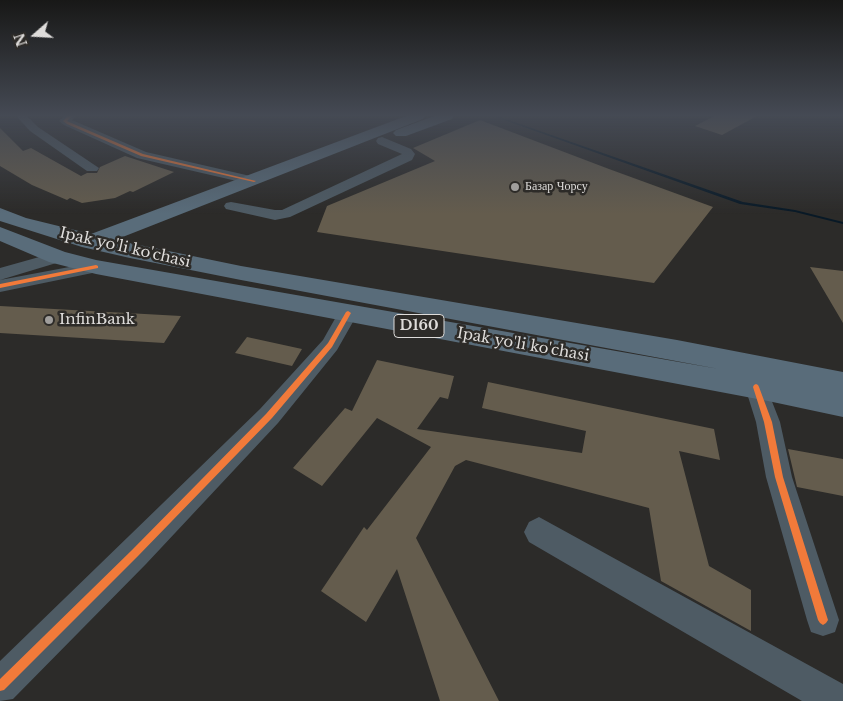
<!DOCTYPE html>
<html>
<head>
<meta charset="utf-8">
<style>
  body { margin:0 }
  #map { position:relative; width:843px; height:701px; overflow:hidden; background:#2c2b29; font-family:"Libre Baskerville",serif }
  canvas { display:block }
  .north { position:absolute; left:10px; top:10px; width:50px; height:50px; -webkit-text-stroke:4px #2d2b28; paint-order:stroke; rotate:251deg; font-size:14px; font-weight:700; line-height:20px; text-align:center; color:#dedcda }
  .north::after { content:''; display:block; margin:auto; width:18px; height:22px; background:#dedcda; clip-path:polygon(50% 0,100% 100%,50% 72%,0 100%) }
</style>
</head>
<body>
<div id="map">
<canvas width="843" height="701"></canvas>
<div class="north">N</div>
</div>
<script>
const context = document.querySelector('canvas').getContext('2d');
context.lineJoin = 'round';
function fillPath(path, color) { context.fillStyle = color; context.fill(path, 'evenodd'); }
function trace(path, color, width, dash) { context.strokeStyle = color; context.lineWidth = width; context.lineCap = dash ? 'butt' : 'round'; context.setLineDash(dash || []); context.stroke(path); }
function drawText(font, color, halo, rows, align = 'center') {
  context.font = font + ' "Libre Baskerville",serif'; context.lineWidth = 5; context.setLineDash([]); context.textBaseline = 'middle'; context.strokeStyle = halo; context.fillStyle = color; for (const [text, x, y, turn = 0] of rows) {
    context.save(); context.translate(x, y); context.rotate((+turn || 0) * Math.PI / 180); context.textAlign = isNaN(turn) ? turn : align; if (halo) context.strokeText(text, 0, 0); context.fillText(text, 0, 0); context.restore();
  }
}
fillPath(new Path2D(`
  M493,116H497L743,202L795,210L843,222V224L795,212L740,204Z`), '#081926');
fillPath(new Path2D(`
  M714,116H757L722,135L695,126Z
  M480,120L609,169L713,207L654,283L317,232L327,206L435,161L413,148Z
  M0,128L23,151L31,148L81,176L87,173H97L100,167L125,156L174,172L133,192L130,191L115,198L82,203L70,198L67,200L32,185L0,166Z
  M810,267L843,271V323Z
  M0,306L181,316L164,343L0,333Z
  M247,337L302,349L292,366L235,353Z
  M377,360L454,376L448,399L440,397L417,429L582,453L586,431L482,408L488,382L714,429L720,460L679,451L709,566L751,590V631L661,581L649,508L466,460L455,466L416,538L499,701H440L397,569L366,622L321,591L364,527L367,530L431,447L377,418L322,486L293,468L345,408L352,411Z
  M788,449L843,459V496L797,487Z`), '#645c4d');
fillPath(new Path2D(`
  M16,116H27L38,127L99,168L97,171H87L30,131Z
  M64,116H75L72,120L146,152L259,178L261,181L254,185L137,158L64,125L59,121Z
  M382,137L411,149L415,154L412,160L290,217L275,220L226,209L224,206L226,203L231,202L275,210H282L402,154L378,144L376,141L378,138Z
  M57,252L63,253L66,257L63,261L0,280V268Z
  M96,262L102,263L105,267L102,271L0,292V280Z
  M348,306L355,308L358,313L337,350L278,423L146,564L13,699L0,701V661L260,409L323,340L341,308Z
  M756,378L764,381L780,422L792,477L839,620L835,632L823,636L811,632L807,620L766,477L756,422L745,387L748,381Z
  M539,517L843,684V701H802L529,542L524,532L529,522Z`), '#4e5b64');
fillPath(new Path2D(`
  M406,116H425L423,119L115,240L241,266L677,340L843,372V417L768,401L96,274L49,262L0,241V227L65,252L96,260L719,369L241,280L130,258L82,247L0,221V208L26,218L91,234Z
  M434,116H454L452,119L406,136H396L393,133L396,130Z`), '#596c7a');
fillPath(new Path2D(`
  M68,116H72L67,121L69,122L143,154L256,181L254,182L141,156L67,124L63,121Z
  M96,265L98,266V268L0,288V284Z
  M348,311L351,313L332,347L272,418L138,556L4,690L0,691V679L132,550L266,414L328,343L346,312Z
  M756,384L758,385L759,387L772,422L783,477L828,620L826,623L823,625L820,623L818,620L775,477L764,422L753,387L754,385Z`), '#f17a3a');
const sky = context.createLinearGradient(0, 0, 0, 214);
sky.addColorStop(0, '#181817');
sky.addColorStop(0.54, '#454a54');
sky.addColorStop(1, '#454a5400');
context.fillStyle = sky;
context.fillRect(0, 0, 843, 214);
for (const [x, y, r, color] of [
  [515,187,5,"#a09e9c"],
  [49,320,5,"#a09e9c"]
]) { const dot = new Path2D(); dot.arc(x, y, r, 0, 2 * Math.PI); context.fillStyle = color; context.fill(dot); trace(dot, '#2d2b28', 2); }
drawText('12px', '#dedcda', '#2d2b28', [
  ["Базар Чорсу",525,187]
], 'left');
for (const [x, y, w] of [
  [419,326,50]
]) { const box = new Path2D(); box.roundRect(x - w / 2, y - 11.5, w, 23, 4); context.fillStyle = '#2d2b28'; context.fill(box); trace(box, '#dedcda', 1); }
drawText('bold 14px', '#dedcda', null, [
  ["D160",419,326]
]);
drawText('15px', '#dedcda', '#2d2b28', [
  ["Ipak yo'li ko'chasi",125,248,13],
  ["Ipak yo'li ko'chasi",523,345,10]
]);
drawText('15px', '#dedcda', '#2d2b28', [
  ["InfinBank",59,320]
], 'left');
</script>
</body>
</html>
